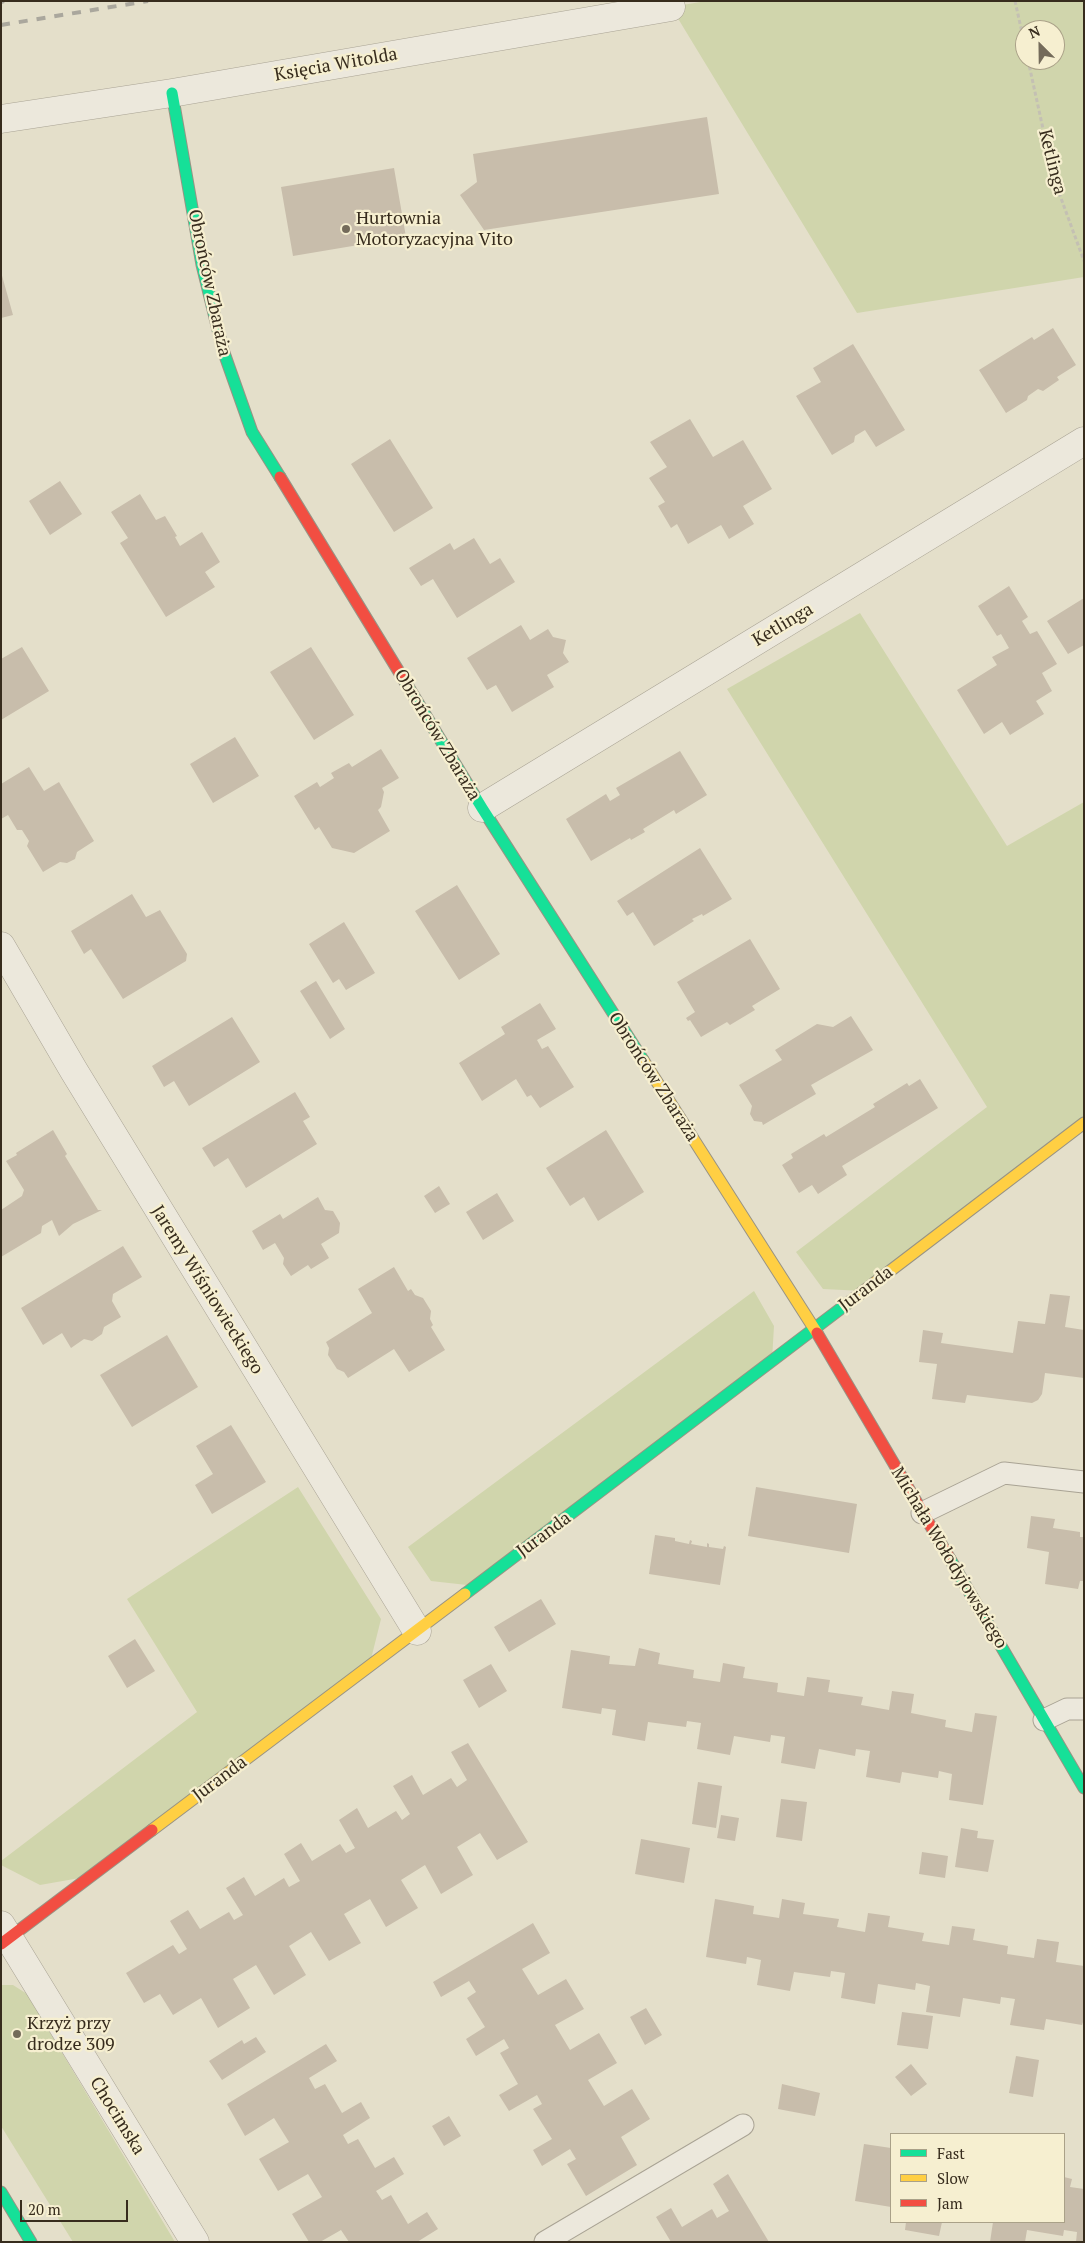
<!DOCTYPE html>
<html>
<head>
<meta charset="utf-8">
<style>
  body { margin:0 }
  #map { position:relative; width:1085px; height:2243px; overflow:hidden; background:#e4dfca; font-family:"PT Serif",serif }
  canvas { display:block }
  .frame { position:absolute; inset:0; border:2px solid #372c1d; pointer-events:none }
  .legend { position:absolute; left:890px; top:2133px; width:175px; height:90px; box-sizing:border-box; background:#f6efd0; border:1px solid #aaa188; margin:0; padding:6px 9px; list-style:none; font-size:15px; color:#372c1d }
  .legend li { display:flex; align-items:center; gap:10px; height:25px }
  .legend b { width:25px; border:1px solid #aaa188 }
  .north { position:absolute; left:1015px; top:20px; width:50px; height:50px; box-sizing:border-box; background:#f6efd0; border:1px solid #aaa188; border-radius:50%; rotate:337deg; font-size:14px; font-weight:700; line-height:20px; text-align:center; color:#372c1d }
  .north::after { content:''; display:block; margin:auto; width:18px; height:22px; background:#746b5a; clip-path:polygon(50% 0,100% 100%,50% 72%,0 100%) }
  .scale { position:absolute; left:20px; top:2200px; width:108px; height:22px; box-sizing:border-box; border:2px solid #372c1d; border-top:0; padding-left:6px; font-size:15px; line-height:18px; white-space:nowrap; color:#372c1d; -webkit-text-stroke:4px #f6efd0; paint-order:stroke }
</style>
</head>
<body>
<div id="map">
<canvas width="1085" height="2243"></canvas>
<div class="frame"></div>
<ul class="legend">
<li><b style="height:6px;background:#16e098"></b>Fast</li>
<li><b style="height:6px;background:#ffcf43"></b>Slow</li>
<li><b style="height:6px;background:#f24e42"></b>Jam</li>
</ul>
<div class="north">N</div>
<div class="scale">20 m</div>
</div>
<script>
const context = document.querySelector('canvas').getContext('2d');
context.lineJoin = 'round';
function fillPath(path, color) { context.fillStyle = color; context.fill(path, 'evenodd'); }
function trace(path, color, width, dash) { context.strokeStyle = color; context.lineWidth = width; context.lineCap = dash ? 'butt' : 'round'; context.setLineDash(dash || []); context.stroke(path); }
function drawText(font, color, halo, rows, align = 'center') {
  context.font = font + ' "PT Serif",serif'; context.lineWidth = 4.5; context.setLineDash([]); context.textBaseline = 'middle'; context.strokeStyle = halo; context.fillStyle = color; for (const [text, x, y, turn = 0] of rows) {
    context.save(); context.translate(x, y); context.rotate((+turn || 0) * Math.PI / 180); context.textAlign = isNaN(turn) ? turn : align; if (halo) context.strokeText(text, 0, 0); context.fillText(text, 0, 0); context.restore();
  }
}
fillPath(new Path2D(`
  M706,1H1084V277L857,313L671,7ZM1025,30H1055V60H1025Z
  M860,613L1007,846L1084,802V1123L863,1291L823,1289L796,1252L987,1107L727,689Z
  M754,1291L774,1326L772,1360L476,1586L431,1581L408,1547Z
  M298,1487L381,1619L369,1667L91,1876L40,1885L1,1865V1861L197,1712L127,1599Z
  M1,1985H13L27,1994L175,2242H73L1,2126Z`), '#d0d5ac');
fillPath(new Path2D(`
  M707,117L719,194L484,230L460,195L477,182L473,154Z
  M394,168L406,237L293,256L281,187Z
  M1,272L13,315L1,318Z
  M1053,328L1076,365L1057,377L1059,380L1043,391L1038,389L1028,396L1027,400L1006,413L979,370L1032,337L1034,340Z
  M853,344L905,430L876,447L865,430L855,436L854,442L832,455L796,396L821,382L813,368Z
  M690,419L713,457L743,440L772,489L743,506L754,524L729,539L721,525L688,544L677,524L671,528L658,506L665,502L649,478L667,467L650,442Z
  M390,439L433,508L394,532L351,464Z
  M60,481L82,514L50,535L29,501Z
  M140,494L156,520L165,516L177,536L175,537L180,546L202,532L220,562L205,572L215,587L166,617L120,543L128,538L111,512Z
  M474,538L490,564L500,558L515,582L457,618L433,579L421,586L409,568L450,543L454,550Z
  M1009,586L1028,617L1022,621L1030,634L1037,631L1057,664L1042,673L1052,691L1036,701L1044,714L1010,735L1002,722L984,734L957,690L997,665L992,657L1009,648L1001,634L997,636L978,606Z
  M1084,598V645L1068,654L1047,621Z
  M521,625L530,640L548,629L553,637L566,640L563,653L569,662L547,675L554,687L512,712L496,685L487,690L467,658Z
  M22,647L49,691L1,720V659Z
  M311,647L354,715L314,740L270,672Z
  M235,737L259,776L213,803L190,764Z
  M381,749L399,778L382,788L384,792L381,807L378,810L390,831L354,853L332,848L319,827L315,830L294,796L317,782L320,787L334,778L331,773L349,763L352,767Z
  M680,751L707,795L676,814L674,810L643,829L645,832L631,840L630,838L591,861L566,819L606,794L610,801L620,795L616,788Z
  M29,767L44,791L59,782L94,841L77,852L75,859L67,863L60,862L43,872L27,846L29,841L22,830H17L8,815L1,819V784Z
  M700,848L732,899L703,916L702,914L692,919L694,921L654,946L633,912L627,916L617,901Z
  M457,885L500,954L459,980L415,911Z
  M132,894L146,917L160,910L187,954L186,961L123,999L91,949L84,954L71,931Z
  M344,922L375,973L346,990L339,979L333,983L309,944Z
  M750,939L780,989L752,1006L755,1010L730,1025L727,1022L701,1037L690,1020L688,1021L686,1018L695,1012L677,982Z
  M316,981L345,1029L330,1039L300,991Z
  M540,1003L556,1029L537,1040L542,1049L548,1046L574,1087L540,1108L531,1095L527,1097L516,1079L482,1101L459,1063L505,1034L501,1027Z
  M851,1016L873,1050L811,1085L816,1094L763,1125L762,1122L754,1121L750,1114L752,1106L739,1085L782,1060L775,1050L817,1024L833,1027Z
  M232,1017L260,1062L189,1106L174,1081L164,1087L152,1066Z
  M920,1079L938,1108L842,1166L847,1175L818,1194L812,1185L799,1193L782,1165L793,1158L791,1154L824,1134L826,1137L875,1107L873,1104L907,1083L909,1086Z
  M295,1092L310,1117L303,1121L317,1144L246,1188L228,1158L214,1167L202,1148Z
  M53,1130L67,1154L65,1156L98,1210H102L73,1224L59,1236L52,1220L42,1226L41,1233L1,1257V1210L22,1196L24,1190L6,1161L17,1155L16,1153Z
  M606,1130L644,1192L598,1221L584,1197L570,1206L546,1168Z
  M439,1186L450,1204L435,1213L424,1196Z
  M497,1193L514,1221L483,1240L466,1212Z
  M318,1197L325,1210L333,1211L340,1223L339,1233L321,1244L329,1258L311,1269L308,1265L291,1276L283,1264L284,1258L275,1243L263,1250L252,1231L280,1214L283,1219Z
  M123,1246L142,1277L113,1294L112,1301L121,1317L104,1327L102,1334L92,1341L84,1339L71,1348L62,1333L43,1345L21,1308Z
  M394,1267L408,1291L411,1289L415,1295L423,1298L431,1311L430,1319L433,1325L431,1327L445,1350L409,1372L394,1349L348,1378L344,1372L337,1369L328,1355L329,1348L326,1342L372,1313L358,1289Z
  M1050,1294L1070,1296L1065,1327L1084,1330V1378L1045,1373L1042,1394L1038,1400L1032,1403L967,1395L965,1403L932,1399L937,1364L919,1362L923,1330L943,1333L941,1343L1013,1353L1018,1321L1045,1324Z
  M167,1335L198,1387L132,1427L100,1375Z
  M231,1425L266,1482L212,1514L195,1485L213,1474L196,1446Z
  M756,1487L857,1504L849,1553L748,1536Z
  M1031,1516L1055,1519L1053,1528L1080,1532V1537H1084V1581H1080L1078,1589L1045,1584L1049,1552L1027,1548Z
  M655,1535L675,1538V1541L689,1544L690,1540L692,1541L691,1544L707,1547V1543L709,1544V1547L723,1549L724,1546L726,1547L720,1585L649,1574Z
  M541,1599L556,1624L509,1652L494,1627Z
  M135,1639L155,1671L127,1688L108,1656Z
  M639,1648L660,1653L658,1664L694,1670L693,1678L720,1682L723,1663L745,1667L743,1678L778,1683L777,1692L804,1696L807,1677L830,1680L828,1692L863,1697L861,1705L889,1710L892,1691L914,1694L911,1713L946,1720L945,1727L972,1732L975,1713L997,1716L983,1805L949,1800L952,1774L939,1771L938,1778L902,1772L900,1783L866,1777L870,1751L856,1749L855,1756L819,1749L815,1769L781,1763L785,1737L771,1735L770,1742L734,1736L730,1755L697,1749L701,1723L687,1721L686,1727L648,1722L645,1741L612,1735L616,1710L602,1708L601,1714L562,1708L571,1650L610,1656L609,1664L635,1666Z
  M491,1664L507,1691L479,1708L463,1680Z
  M468,1743L528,1842L497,1860L480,1833L457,1847L473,1875L441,1894L425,1865L401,1880L418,1908L386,1927L370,1899L344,1914L361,1943L329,1961L311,1932L289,1946L306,1975L274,1995L256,1965L233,1979L250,2008L218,2028L201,1998L173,2015L160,1994L144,2003L126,1973L173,1945L179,1954L187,1949L170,1921L188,1910L200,1929L229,1912L234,1920L243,1915L226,1888L244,1877L255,1896L284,1878L289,1887L300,1881L284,1854L301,1843L312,1861L340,1844L346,1853L355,1848L339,1820L357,1808L368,1828L396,1811L402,1820L410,1814L393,1786L412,1775L423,1795L451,1778L457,1787L467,1780L451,1752Z
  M698,1782L722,1786L716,1828L692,1824Z
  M781,1799L807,1802L802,1841L776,1837Z
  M721,1815L739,1818L735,1841L717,1838Z
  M961,1828L978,1831L977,1838L994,1840L988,1872L955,1867Z
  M641,1839L690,1848L684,1883L635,1874Z
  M922,1852L948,1856L945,1878L919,1874Z
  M715,1899L754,1906L753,1914L779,1918L782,1899L805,1903L803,1914L839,1919L837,1927L865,1932L868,1913L890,1916L888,1927L924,1933L922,1941L949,1945L952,1926L975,1929L973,1940L1008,1946L1007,1954L1034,1958L1037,1939L1059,1942L1056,1962L1084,1966V2019L1082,2025L1046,2019L1044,2030L1010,2025L1015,1999L1001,1997L1000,2004L963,1998L960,2017L926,2012L930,1986L916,1983L915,1990L878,1984L875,2004L841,1998L845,1973L831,1971L830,1977L794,1972L790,1991L757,1985L761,1960L747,1957L746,1964L706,1957Z
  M533,1923L550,1953L522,1969L538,1995L566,1979L584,2009L555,2025L570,2050L599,2033L617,2063L588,2080L604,2106L632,2089L650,2119L621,2137L637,2165L586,2196L567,2164L576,2159L570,2149L542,2166L533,2150L552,2139L533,2109L542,2104L537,2095L509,2111L499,2095L518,2084L500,2053L509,2048L504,2039L476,2056L466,2039L485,2027L467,1998L476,1992L469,1981L441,1997L433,1982Z
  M646,2008L662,2035L645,2045L630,2017Z
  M902,2012L933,2016L928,2049L897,2045Z
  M256,2037L266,2052L222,2080L209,2061L242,2040L244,2044Z
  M326,2044L337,2061L309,2078L315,2089L325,2084L342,2113L361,2102L370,2118L343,2135L348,2144L358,2139L375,2168L394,2157L404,2174L376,2191L382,2200L391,2195L408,2224L427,2212L438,2229L417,2242H349L341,2230L320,2242H309L292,2214L322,2197L308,2174L278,2191L259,2159L289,2142L274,2118L245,2136L227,2104Z
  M1016,2056L1039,2060L1033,2097L1009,2093Z
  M911,2064L927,2084L911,2096L895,2077Z
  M782,2084L820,2093L815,2116L778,2109Z
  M449,2116L461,2136L444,2146L432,2126Z
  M864,2144L891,2148V2207L855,2201Z
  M728,2174L769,2242H671L656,2217L671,2208L682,2227L712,2209L717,2218L729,2211L713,2184Z
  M1064,2177L1072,2179L1070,2187L1084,2189V2242H1076L1077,2232L1064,2230L1063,2236L1027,2230L1025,2242H990L993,2222H1064Z
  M906,2222H942L939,2236L905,2230Z`), '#c8bdab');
const lane = new Path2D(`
  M922,1513L1004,1473L1084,1482
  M1044,1720L1067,1709H1084
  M545,2242L743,2125`);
const street = new Path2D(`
  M1,119L172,93L671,7
  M482,808L1084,441
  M1,946L74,1071L417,1631
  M1,1925L195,2242`);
const fast = new Path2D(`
  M172,93L202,265L223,350L252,432L280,477
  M404,680L482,808L643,1060
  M950,1559L1084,1788
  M465,1594L852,1300
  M1,2192L31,2242`);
const slow = new Path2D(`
  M643,1060L817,1333
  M852,1300L1084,1123
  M152,1830L465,1594`);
const jam = new Path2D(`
  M280,477L404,680
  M817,1333L950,1559
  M1,1944L152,1830`);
trace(lane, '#a9a394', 23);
trace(street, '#a9a394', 29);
trace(fast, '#989384', 13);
trace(slow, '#989384', 13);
trace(jam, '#989384', 13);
trace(new Path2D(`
  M1015,1L1025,46
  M1028,60L1054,179L1084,261`), '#c4c0b3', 3, [4, 2.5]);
trace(lane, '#ece8dc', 21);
trace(street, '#ece8dc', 28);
trace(fast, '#16e098', 11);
trace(slow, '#ffcf43', 11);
trace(jam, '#f24e42', 11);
trace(new Path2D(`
  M1,2L4,1
  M1,25L148,1`), '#aaa79d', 4, [9, 9]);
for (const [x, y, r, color] of [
  [346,229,5,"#746b5a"],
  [17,2034,5,"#746b5a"]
]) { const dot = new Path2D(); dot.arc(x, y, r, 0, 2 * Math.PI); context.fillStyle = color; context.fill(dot); trace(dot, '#f6efd0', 2); }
drawText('18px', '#372c1d', '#f6efd0', [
  ["Księcia Witolda",336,65,-10],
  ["Ketlinga",1052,162,76],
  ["Obrońców Zbaraża",209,283,78],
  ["Ketlinga",783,625,-31],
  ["Obrońców Zbaraża",437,735,59],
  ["Obrońców Zbaraża",653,1077,57],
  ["Juranda",866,1289,-37],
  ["Jaremy Wiśniowieckiego",207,1290,58],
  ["Juranda",544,1535,-37],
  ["Michała Wołodyjowskiego",949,1558,59],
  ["Juranda",220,1779,-37],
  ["Chocimska",117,2116,58]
]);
drawText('18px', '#372c1d', '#f6efd0', [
  ["Hurtownia",356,219],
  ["Motoryzacyjna Vito",356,240],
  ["Krzyż przy",27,2024],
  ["drodze 309",27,2045]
], 'left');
</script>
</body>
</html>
